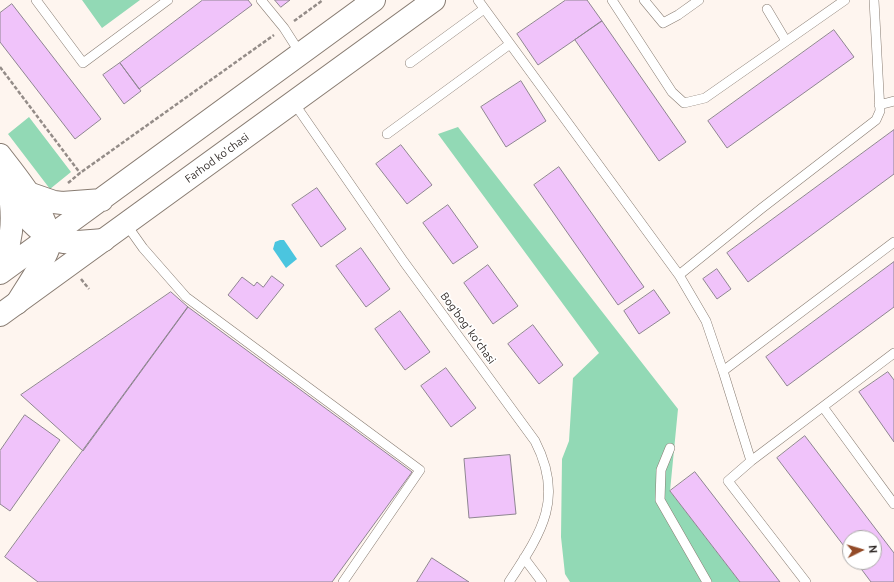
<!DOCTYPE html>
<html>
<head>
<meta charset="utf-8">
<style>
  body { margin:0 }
  #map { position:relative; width:894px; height:582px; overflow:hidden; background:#fef5ef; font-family:Ubuntu,sans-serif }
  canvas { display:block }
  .north { position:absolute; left:842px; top:530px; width:40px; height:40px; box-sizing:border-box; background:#fff; border:1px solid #acaaa9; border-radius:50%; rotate:85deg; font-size:11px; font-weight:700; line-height:16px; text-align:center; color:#302a27 }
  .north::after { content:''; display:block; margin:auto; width:14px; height:18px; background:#934b28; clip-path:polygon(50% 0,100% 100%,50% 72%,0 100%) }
</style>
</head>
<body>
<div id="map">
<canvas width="894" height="582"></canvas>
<div class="north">N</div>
</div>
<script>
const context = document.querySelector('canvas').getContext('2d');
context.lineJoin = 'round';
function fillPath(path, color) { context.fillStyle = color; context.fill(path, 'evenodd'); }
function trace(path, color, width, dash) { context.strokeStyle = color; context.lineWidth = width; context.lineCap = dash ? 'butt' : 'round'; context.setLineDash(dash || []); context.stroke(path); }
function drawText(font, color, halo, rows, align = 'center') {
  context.font = font + ' Ubuntu,sans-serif'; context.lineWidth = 3.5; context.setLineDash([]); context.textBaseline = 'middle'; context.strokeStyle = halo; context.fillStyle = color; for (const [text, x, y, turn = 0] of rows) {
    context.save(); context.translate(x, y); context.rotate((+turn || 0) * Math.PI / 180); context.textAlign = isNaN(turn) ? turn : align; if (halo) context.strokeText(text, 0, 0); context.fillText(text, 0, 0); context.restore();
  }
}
fillPath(new Path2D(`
  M82,0H140L102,28Z
  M29,117L71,172L50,189L8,134Z
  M458,127L678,409L670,491L740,582H570L565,574L561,537L562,459L569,441L573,378L599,353L438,134Z`), '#92d9b5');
fillPath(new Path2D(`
  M280,240H284L297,259L286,268L273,249L275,242Z`), '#4bc5df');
const building = new Path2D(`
  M203,0H248L252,5L139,89L120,63Z
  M275,0H290L281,7Z
  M566,0H587L602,21L538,65L517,34Z
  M12,4L101,119L75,139L0,42V13Z
  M602,21L686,142L659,161L575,40Z
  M834,30L854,57L727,148L708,121Z
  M120,63L141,91L124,104L103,75Z
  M521,81L546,121L506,147L481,107Z
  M894,130V174L748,282L727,253Z
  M401,145L432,185L407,204L376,164Z
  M559,167L644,287L618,305L534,185Z
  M317,188L346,229L321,247L292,205Z
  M448,205L478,247L453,264L423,223Z
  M361,248L390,289L366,307L336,266Z
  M894,262V307L787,386L766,357Z
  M488,265L518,306L493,324L464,283Z
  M717,269L731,289L717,299L703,279Z
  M272,276L284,285L257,319L228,295L242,277L254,286L257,282L263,287Z
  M654,290L670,313L639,334L624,311Z
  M171,292L188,307L83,451L21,395Z
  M188,307L412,472L332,582H38L5,557Z
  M400,311L430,352L405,370L375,329Z
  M533,325L563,365L539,384L508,344Z
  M446,368L476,408L451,427L421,386Z
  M888,372L894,380V442L859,392Z
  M25,415L60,440L10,511L0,504V451Z
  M805,436L894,553V582H871L856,562H874V538H850V554L777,458Z
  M510,455L516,514L469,518L464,459Z
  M695,472L780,582H740L670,491Z
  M432,558L469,582H417Z`);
fillPath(building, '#f0c3fa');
trace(building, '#8f8591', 1);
const lane = new Path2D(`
  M36,0L83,63L168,0
  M261,0L284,28L300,53
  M478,0L679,275L706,321L723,371L751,461
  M612,0L672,92L684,103L705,98L845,0
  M644,0L663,23L678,15L699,0
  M767,9L786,41
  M410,63L484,9
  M294,103L404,262L535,441C565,499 541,533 509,582
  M879,105L894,101
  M387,134L510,44
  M126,224L143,248L186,297L420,470L343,582
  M679,275L762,208L876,120L880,111L874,0
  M723,371L894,242
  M823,407L894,504
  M670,448L661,470L660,500L707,582
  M524,558L542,582
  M806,582L728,481L751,461L894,353`);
const secondary = new Path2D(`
  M0,155C16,176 59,226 47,252C40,268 26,288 17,303
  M0,184C14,202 39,239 64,242C76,243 91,241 104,240`);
const primary = new Path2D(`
  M28,193L54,202L62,203L102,200
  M0,268C12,245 14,222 10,196
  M0,273L374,0
  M0,315L434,0`);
trace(lane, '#887c72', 10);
trace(secondary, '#887c72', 24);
trace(primary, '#887c72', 24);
trace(new Path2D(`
  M294,21L323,0
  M0,67L80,173
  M68,183L80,173L274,35
  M81,279L89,289`), '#948c88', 2.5, [4, 2]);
trace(lane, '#fff', 9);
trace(secondary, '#fff', 22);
trace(primary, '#fff', 22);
drawText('11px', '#302a27', '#fff', [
  ["Farhod ko'chasi",217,158,-36],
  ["Bogʻbogʻ koʻchasi",468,328,54]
]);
</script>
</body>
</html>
